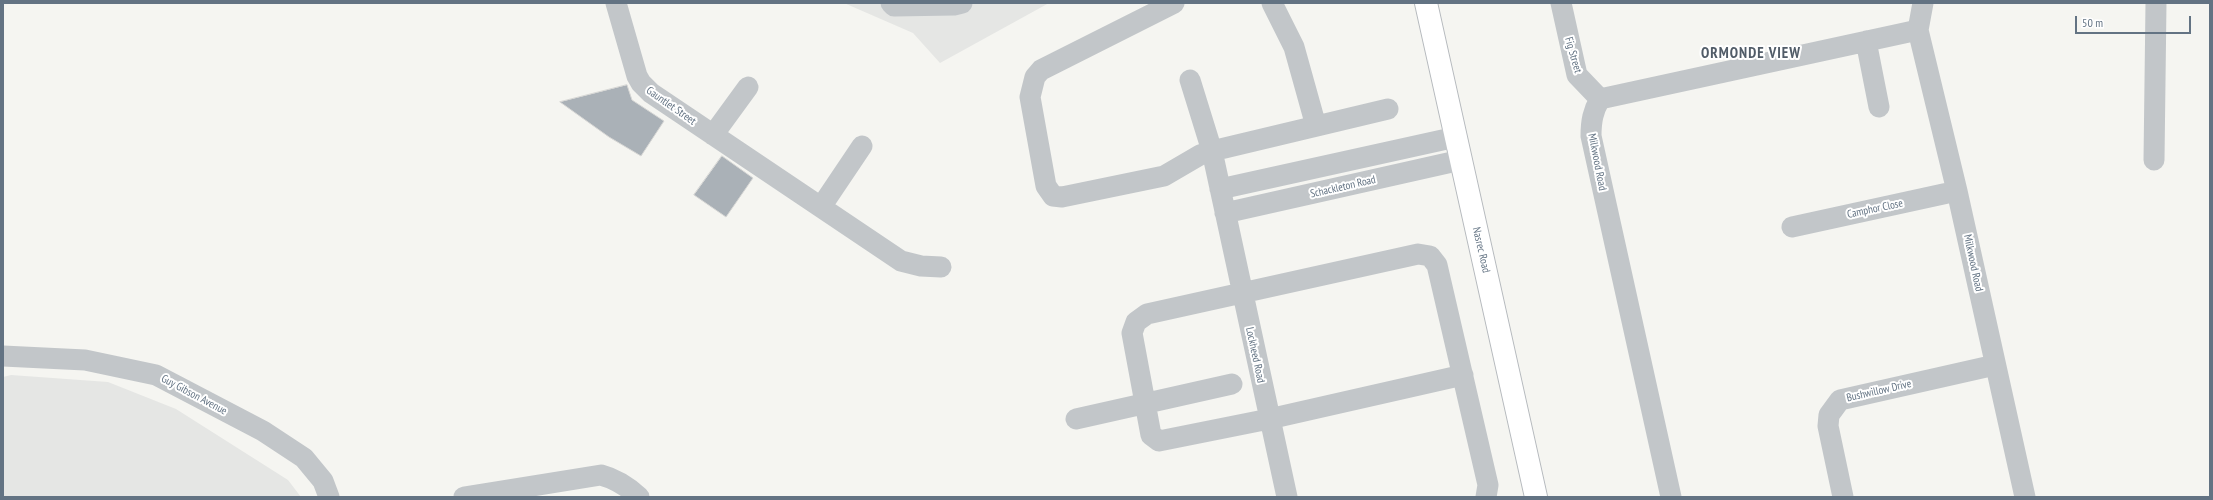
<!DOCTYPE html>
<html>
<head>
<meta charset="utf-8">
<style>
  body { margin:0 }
  #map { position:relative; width:2213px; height:500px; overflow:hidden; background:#f5f5f1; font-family:"PT Sans Narrow",sans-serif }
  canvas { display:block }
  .frame { position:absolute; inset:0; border:4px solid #637383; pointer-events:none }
  .scale { position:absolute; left:2075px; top:16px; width:116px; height:18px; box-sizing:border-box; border:2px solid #637383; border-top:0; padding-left:5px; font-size:12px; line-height:14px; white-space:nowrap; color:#637383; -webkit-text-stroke:3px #fff; paint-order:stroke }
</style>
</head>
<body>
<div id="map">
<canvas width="2213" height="500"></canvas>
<div class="frame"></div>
<div class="scale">50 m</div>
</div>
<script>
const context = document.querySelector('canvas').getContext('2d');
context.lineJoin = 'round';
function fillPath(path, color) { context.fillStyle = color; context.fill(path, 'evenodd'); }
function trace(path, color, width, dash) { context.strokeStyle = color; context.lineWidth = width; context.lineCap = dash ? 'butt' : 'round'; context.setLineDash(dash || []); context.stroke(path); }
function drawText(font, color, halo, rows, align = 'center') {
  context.font = font + ' "PT Sans Narrow",sans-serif'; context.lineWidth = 4; context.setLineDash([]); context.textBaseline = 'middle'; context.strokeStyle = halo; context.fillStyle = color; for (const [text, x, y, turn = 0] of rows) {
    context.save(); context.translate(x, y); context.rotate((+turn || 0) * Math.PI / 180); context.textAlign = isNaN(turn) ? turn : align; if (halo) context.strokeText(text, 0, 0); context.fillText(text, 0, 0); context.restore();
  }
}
fillPath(new Path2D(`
  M844,3H1049L940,63L913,33Z
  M11,375L108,382L176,409L288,480L301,497H3V377Z`), '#e5e6e4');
const building = new Path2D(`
  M627,85L632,100L664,121L641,156L609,137L560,102Z
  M722,156L753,178L726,217L694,195Z`);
fillPath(building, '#aab1b7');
trace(building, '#d6d6d4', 1);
const major = new Path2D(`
  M1426,3L1536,497`);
trace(major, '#b5b9bd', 24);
trace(new Path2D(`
  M616,3L637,76L641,83L651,93L901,261L921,266L941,267
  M891,3L894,6L954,5L962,3
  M1174,3L1041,70L1035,77L1030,97L1046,186L1053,196L1062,197L1164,176L1200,155L1212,151L1388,109
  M1272,3L1294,47L1316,126
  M1561,3L1577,75L1600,99
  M1923,3L1918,30L1957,191L2025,497
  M1866,41L1879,107
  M1190,80L1212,151L1287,497
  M713,135L748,87
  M2154,160L2156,3
  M1220,189L1456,137
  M821,207L862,146
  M1225,213L1461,160
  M1792,227L1957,191
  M3,356L85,360L156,375L263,431L304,458L323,481L329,497
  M1463,375L1269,419L1159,441L1151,435L1132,333L1136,322L1147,314L1418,254L1430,256L1437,265L1488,485L1486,497
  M1076,419L1232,384
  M464,497L601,475C616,479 627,486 639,497
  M1671,497L1591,136C1591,121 1593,111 1600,99L1918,30
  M1843,497L1828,426L1829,415L1840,400L1995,365`), '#c2c6c9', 21);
trace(major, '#fff', 22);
drawText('11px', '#637383', '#fff', [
  ["Fig Street",1573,55,74],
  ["Gauntlet Street",671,106,35],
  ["Milkwood Road",1597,162,79],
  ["Schackleton Road",1343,187,-13],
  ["Camphor Close",1875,209,-12],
  ["Nasrec Road",1481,250,77],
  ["Milkwood Road",1973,263,78],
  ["Lockheed Road",1255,355,78],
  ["Bushwillow Drive",1879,391,-13],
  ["Guy Gibson Avenue",194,395,28]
]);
context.letterSpacing = '1px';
drawText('bold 15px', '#515c68', '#fff', [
  ["ORMONDE VIEW",1751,54]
]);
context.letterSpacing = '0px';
</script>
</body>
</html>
